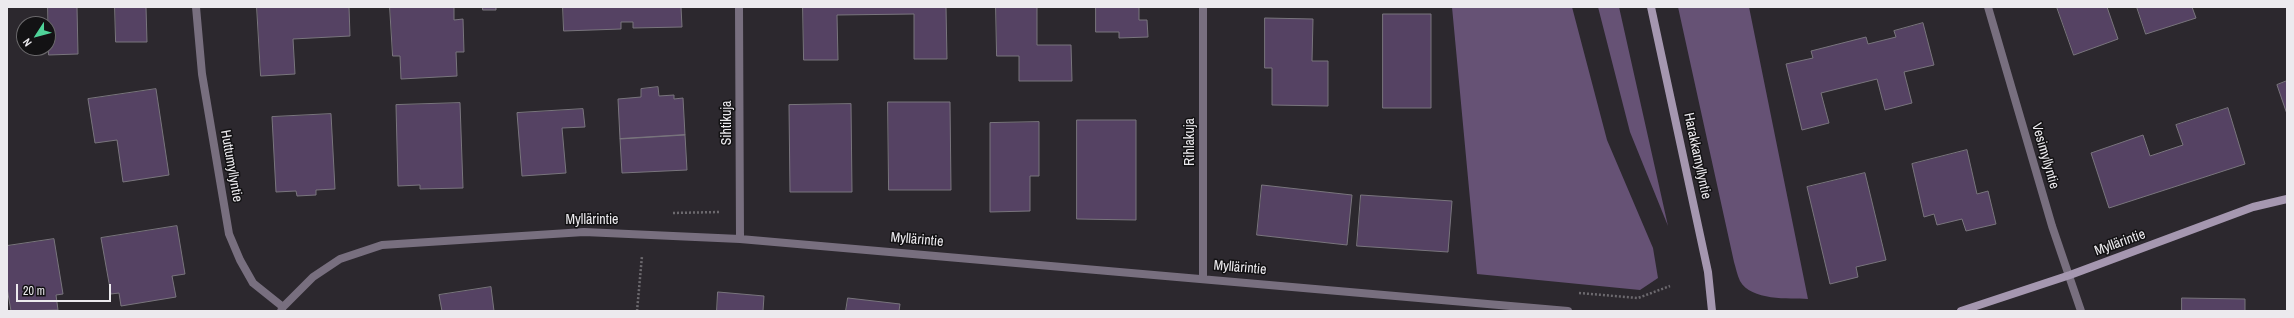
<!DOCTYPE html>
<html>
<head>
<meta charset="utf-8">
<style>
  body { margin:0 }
  #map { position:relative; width:2294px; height:318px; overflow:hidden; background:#2c282e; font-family:"Archivo Narrow",sans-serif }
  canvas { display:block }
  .frame { position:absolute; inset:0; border:8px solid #eceaee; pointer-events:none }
  .north { position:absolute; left:16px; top:16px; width:40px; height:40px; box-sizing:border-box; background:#131214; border:1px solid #6a686b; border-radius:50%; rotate:234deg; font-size:11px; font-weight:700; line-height:16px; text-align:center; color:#eceaee }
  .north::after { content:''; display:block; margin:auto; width:14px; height:18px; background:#4fd399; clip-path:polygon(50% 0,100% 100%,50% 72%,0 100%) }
  .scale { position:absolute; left:16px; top:284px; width:95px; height:18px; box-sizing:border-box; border:2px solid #eceaee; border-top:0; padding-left:5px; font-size:12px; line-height:14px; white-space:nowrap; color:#eceaee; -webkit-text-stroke:3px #131214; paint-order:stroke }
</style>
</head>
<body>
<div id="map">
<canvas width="2294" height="318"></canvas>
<div class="frame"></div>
<div class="north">N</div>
<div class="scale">20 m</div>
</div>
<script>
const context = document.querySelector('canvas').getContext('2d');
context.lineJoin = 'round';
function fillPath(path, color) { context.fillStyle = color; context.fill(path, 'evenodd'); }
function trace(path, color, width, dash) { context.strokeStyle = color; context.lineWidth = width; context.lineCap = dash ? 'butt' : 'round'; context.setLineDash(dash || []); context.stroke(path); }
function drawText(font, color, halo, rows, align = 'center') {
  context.font = font + ' "Archivo Narrow",sans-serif'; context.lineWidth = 3; context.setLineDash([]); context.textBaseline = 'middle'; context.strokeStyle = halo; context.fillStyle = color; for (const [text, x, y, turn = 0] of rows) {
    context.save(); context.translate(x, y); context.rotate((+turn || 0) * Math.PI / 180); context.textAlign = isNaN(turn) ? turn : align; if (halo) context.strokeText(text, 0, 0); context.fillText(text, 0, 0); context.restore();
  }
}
fillPath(new Path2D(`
  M1452,7H1572L1607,140L1653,248L1658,278L1640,290L1477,274Z
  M1598,7H1619L1668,226L1630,132Z
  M1678,7H1749L1808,299C1789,298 1751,301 1740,281C1737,275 1736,268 1734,262Z`), '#665275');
const building = new Path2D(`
  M48,7H77L78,54L49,55Z
  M115,7H146L147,42H116Z
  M257,7H349L350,36L293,39L295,74L261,76Z
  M390,7H454V20L463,19L464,52H456L457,76L401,79L400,56H393Z
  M483,7H496V10H483Z
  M563,7H681L682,27L633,28V22H621V29L564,31Z
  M803,7H946L947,59H914V14L837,15L838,60H804Z
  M996,7H1037V45H1071L1072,81H1019V56H997Z
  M1096,7H1139V20H1147L1148,37L1119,38V32H1096Z
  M2057,7H2107L2118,39L2074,55Z
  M2137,7H2192L2196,18L2146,34Z
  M1383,14H1431V108H1383Z
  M1265,18L1313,19L1312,61H1328V106L1272,105V68H1265Z
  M1923,23L1934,65L1904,72L1912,103L1885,110L1877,79L1821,93L1829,123L1802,130L1786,64L1813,58L1811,51L1866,37L1868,44L1896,37L1894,31Z
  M2287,81V114L2277,85Z
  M658,87L659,96L674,95V99L683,98L685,135L620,139L618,99L641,97V89Z
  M156,89L169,175L123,182L117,140L95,143L88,99Z
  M888,102H950L951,190H889Z
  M460,103L463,188L420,189V185L398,186L396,105Z
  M851,104L852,192H790L789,105Z
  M2228,108L2245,164L2109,208L2091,153L2143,135L2150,156L2183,145L2176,125Z
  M583,109L585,127L562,128L566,173L522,176L517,113Z
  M331,114L335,189L316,190V195L297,196L296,191L276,192L272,117Z
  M1077,120H1136V220L1077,219Z
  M1039,122V176H1030V211L990,212V123Z
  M685,135L687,170L622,173L620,139Z
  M1967,150L1977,194L1988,191L1996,224L1966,231L1962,219L1937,225L1934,214L1924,217L1912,164Z
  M1865,173L1886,260L1856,267L1858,277L1830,284L1807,187Z
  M1262,185L1352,195L1347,245L1257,235Z
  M1361,195L1452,201L1448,252L1357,246Z
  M177,226L185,274L172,276L176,297L121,306L119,293L111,294L101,238Z
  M54,239L63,294L56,295L58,310L11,311L7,288V246Z
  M491,287L494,311H442L439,295Z
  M718,292L764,296L763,311H717Z
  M848,298L900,304L899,311H846Z
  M2182,298L2245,299V311H2182Z`);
fillPath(building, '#554263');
trace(building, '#79757d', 1);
trace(new Path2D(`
  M673,213L720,212
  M1579,293L1638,298L1670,286
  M637,311L642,256`), '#6c696e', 2.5, [2, 2]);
trace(new Path2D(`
  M196,7L202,74L229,234L240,260L253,283L283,307L281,311
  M739,7L740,239
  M1988,7L2052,226L2081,311
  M1203,278V7
  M283,307L313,277L340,259L382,245L584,232L740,239L1568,311`), '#786f7f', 8);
trace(new Path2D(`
  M1651,7L1708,272L1712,311
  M1961,311L2070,275L2253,207L2287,199`), '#a597b0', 8);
drawText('14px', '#eceaee', '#131214', [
  ["Sihtikuja",727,123,-90],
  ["Rihlakuja",1190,142,-90],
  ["Harakkamyllyntie",1697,156,78],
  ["Vesimyllyntie",2045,156,74],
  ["Huttumyllyntie",231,166,80],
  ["Myllärintie",592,220],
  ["Myllärintie",917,240,5],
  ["Myllärintie",2120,243,-20],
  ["Myllärintie",1240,268,5]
]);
</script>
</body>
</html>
